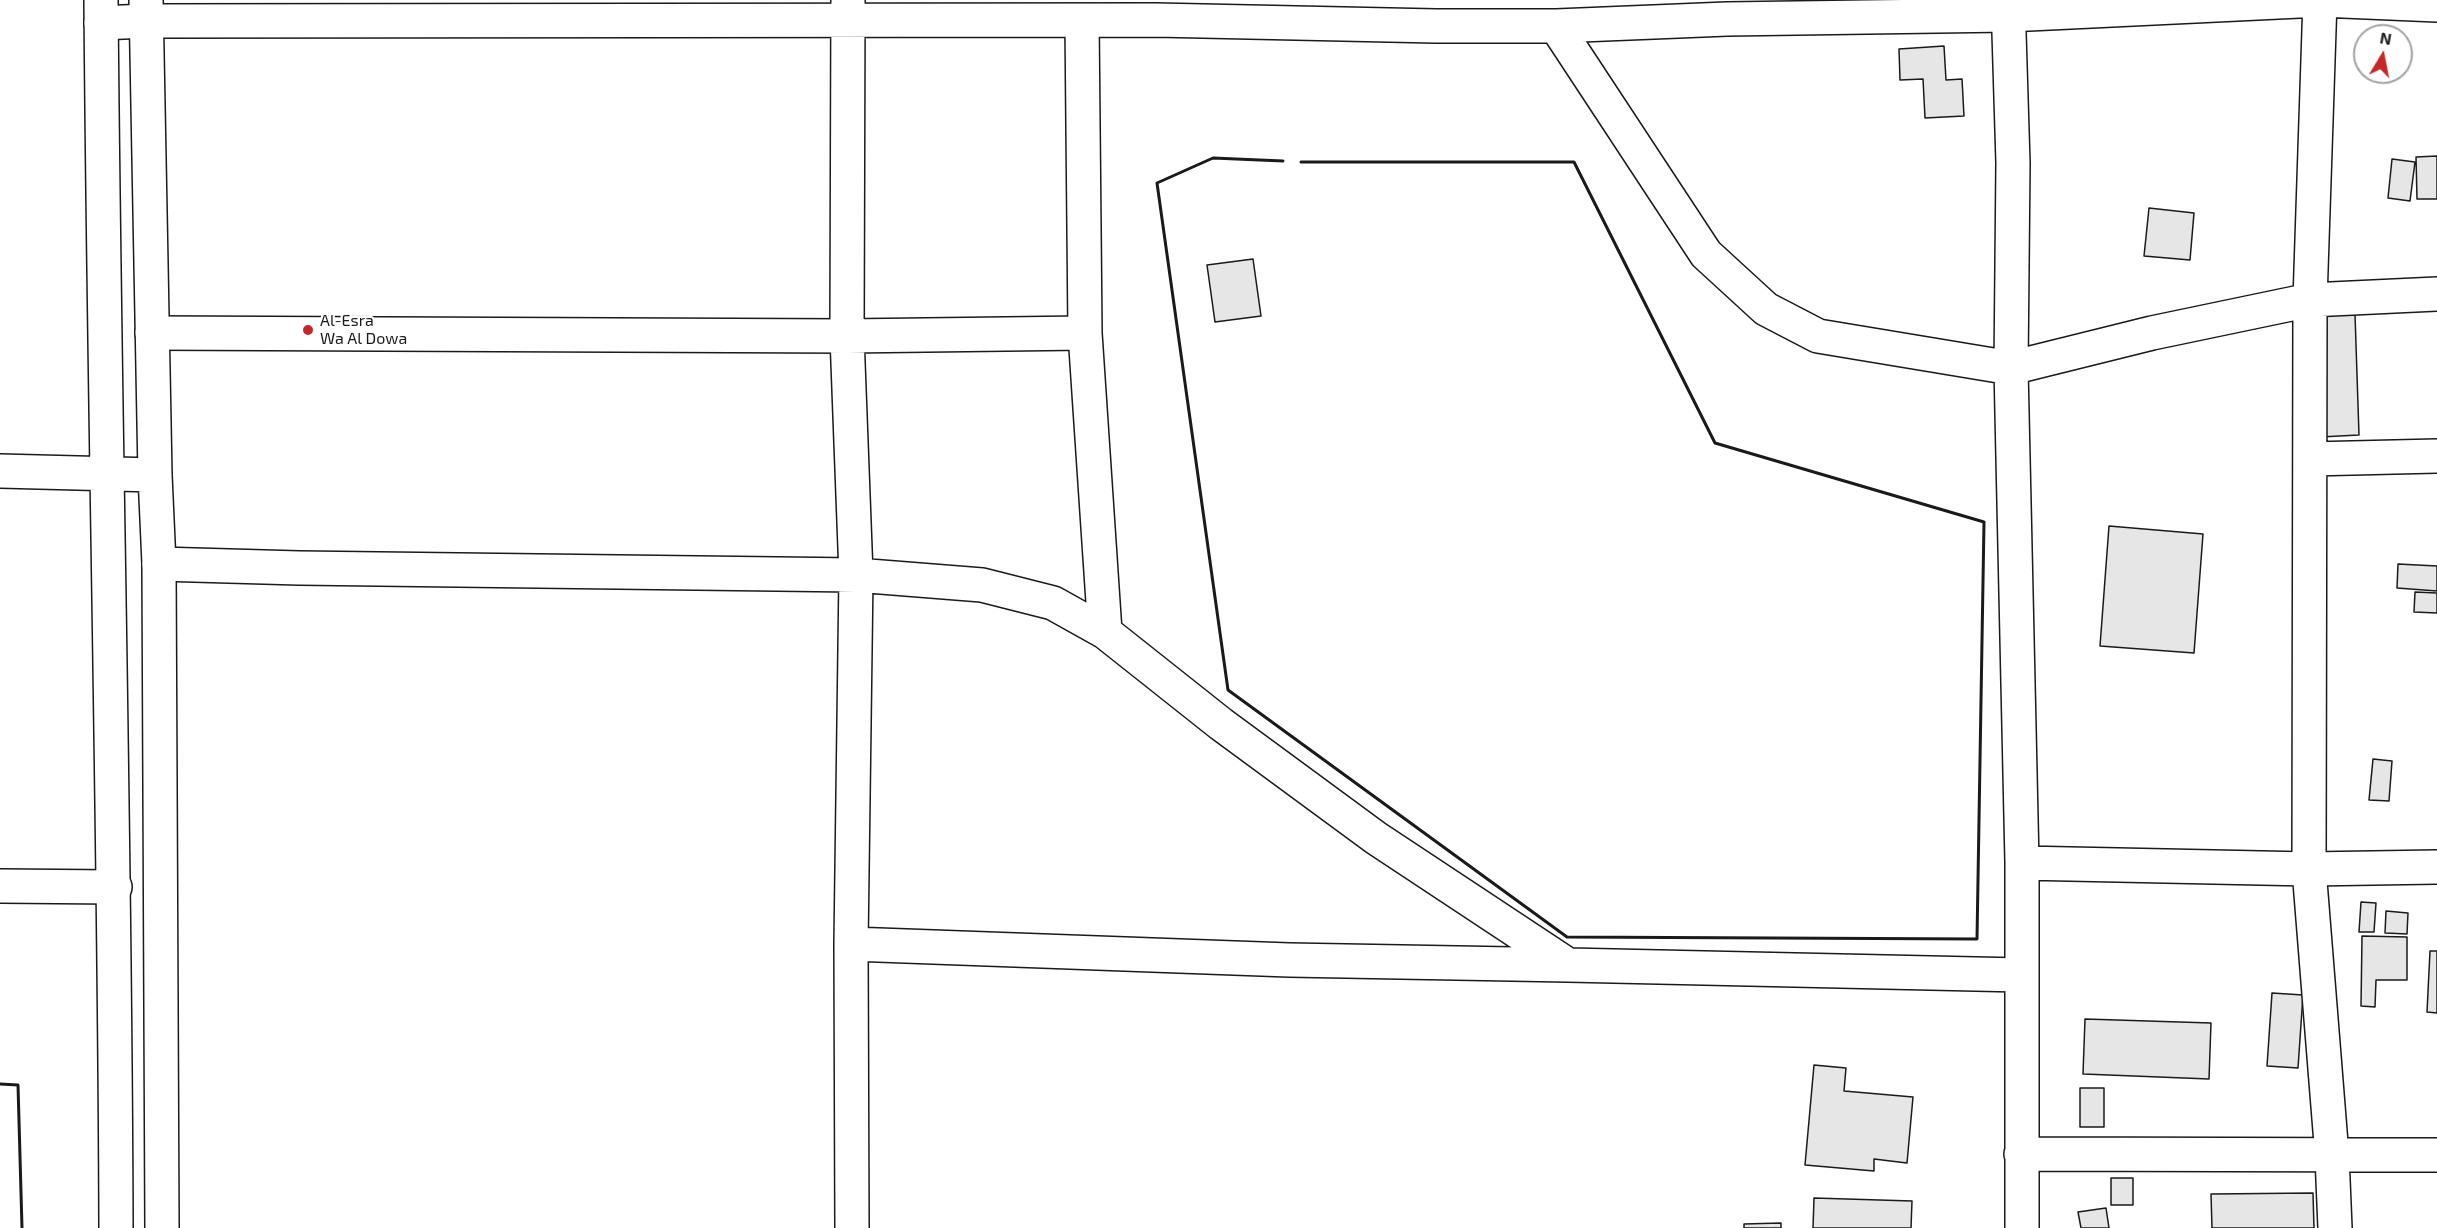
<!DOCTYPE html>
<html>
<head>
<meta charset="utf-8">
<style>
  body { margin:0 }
  #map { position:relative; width:2437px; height:1228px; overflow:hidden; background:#fff; font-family:"Exo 2",sans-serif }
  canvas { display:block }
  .north { position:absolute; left:2353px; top:24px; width:60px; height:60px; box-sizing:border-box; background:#fff; border:2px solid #a3a3a3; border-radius:50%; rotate:10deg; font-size:16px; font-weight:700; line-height:24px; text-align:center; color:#1a1a1a }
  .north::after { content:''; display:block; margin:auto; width:21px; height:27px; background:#c62828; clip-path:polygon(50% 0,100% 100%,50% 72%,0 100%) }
</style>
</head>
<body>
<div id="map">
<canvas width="2437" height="1228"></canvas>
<div class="north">N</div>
</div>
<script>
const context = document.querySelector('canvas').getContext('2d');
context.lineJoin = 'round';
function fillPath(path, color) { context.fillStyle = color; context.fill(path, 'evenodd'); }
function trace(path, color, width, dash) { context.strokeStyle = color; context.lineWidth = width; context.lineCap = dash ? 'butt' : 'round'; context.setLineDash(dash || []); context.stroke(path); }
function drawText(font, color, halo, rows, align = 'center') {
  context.font = font + ' "Exo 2",sans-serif'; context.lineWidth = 4.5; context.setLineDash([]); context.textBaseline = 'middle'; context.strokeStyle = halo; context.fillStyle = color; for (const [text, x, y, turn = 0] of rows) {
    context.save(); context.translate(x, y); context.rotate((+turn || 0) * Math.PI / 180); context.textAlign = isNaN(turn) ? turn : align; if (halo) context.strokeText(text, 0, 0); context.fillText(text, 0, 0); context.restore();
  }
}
const building = new Path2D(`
  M1944,46L1946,80L1962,79L1964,116L1925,118L1923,79L1900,80L1899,49Z
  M2437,156V199H2417L2416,157Z
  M2392,159L2415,162L2410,201L2388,198Z
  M2149,208L2194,213L2190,260L2144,256Z
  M1253,259L1261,316L1215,322L1207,265Z
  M2355,314L2359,435L2320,437L2316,316Z
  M2109,526L2203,534L2194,653L2100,646Z
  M2398,564L2437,566V591L2397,588Z
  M2415,592L2437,593V613L2414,612Z
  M2373,759L2392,761L2389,801L2369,800Z
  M2361,902L2376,903L2374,932H2359Z
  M2386,911L2408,913L2407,934L2385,933Z
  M2362,936L2407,937V980H2376L2375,1007L2361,1006Z
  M2430,951H2437V1013L2427,1012Z
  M2272,993L2303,995L2298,1068L2267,1066Z
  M2085,1019L2211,1023L2209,1079L2083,1074Z
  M1814,1065L1846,1068L1844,1091L1913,1097L1907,1163L1874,1159V1171L1805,1165Z
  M2080,1088H2104V1127H2080Z
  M2111,1178H2133V1205H2111Z
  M2313,1193L2314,1228H2212L2211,1194Z
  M1814,1198L1912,1201L1911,1228H1813Z
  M2106,1208L2109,1228H2081L2078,1212Z
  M1781,1223V1228H1744V1224Z`);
fillPath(building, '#e6e6e6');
trace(building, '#1a1a1a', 1.5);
const street = new Path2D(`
  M848,0L847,336L856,575L851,944L852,1228
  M2008,0L2013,163L2011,368L2022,863V1228
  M2320,0L2310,300L2309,869L2332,1156L2335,1228
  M1082,21L1085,333L1105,632
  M101,23L146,21L1156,20L1436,26H1556L1727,19L2008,15L2320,0L2437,5
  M1556,26L1706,254L1766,309L1818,336L2011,368L2152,333L2310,300L2437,294
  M152,333L847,336L1085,333
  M2310,459L2437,456
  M159,564L299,568L856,575L982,585L1053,603L1105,632L1221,724L1376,838L1568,965L2021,975
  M2022,863L2309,869L2437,867
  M0,886L115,887
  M851,944L1289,960L1568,965
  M2021,1154L2437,1155`);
const secondary = new Path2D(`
  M101,0C104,409 115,819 116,1228
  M146,0L155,475L159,564L162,1228
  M0,471L155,475`);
trace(street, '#1a1a1a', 36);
trace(secondary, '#1a1a1a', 36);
trace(street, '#fff', 33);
trace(secondary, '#fff', 33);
trace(new Path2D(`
  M1283,161L1213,158L1157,183L1228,690L1567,937L1977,939L1984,522L1715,443L1574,162H1301
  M0,1084L18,1085L22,1228`), '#1a1a1a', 3);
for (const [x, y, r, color] of [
  [308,330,6,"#c62828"]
]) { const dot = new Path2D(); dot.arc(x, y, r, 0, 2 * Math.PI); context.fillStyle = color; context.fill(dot); trace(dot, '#fff', 2); }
drawText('16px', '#1a1a1a', '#fff', [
  ["Al-Esra",320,321],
  ["Wa Al Dowa",320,339]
], 'left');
</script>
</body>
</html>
